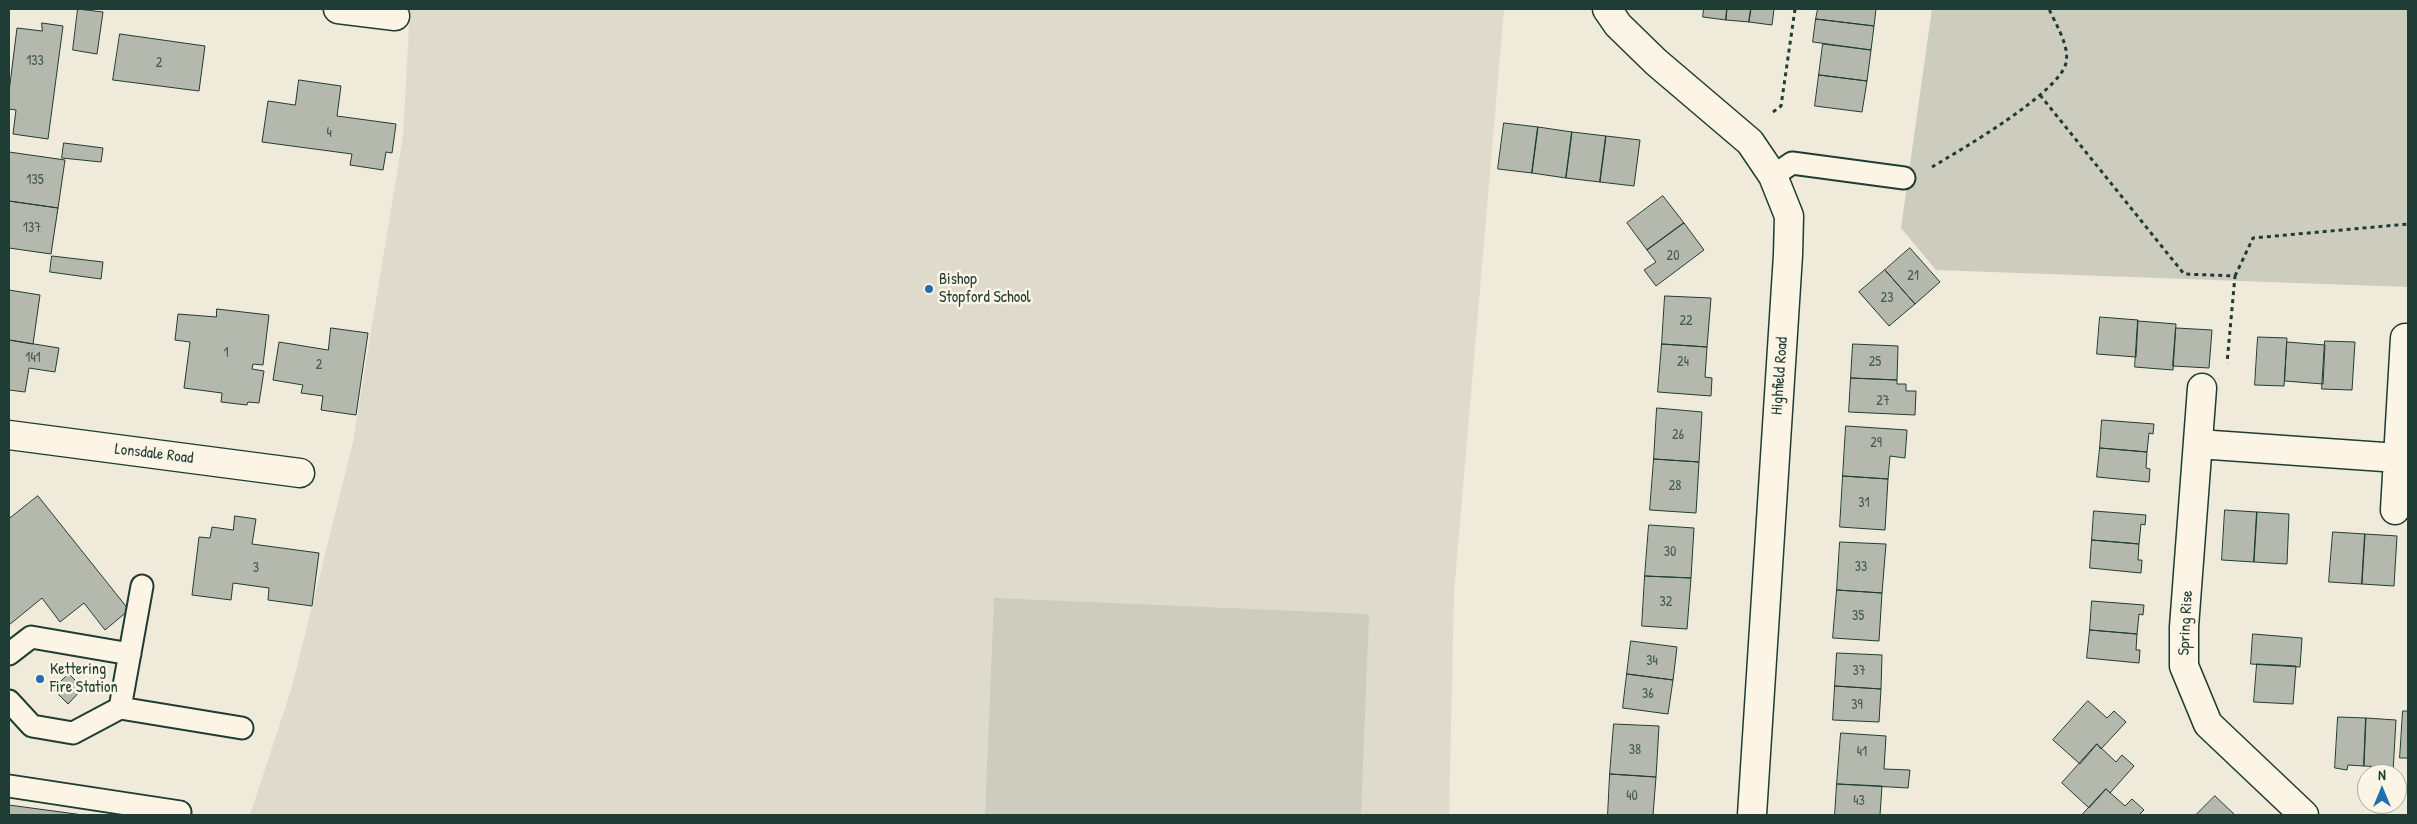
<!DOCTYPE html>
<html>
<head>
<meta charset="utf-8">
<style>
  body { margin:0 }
  #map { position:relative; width:2417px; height:824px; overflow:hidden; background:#efeada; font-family:"Patrick Hand",sans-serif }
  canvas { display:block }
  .frame { position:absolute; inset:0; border:10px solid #1f3d34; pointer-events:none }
  .north { position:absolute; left:2357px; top:764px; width:50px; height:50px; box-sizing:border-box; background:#fcf5e5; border:1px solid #a4ab9e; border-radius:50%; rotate:0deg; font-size:14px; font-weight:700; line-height:20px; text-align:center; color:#1f3d34 }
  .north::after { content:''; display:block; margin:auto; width:18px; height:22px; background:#1f6fb2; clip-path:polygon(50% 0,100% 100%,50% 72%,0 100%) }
</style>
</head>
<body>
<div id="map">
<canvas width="2417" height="824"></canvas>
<div class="frame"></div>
<div class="north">N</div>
</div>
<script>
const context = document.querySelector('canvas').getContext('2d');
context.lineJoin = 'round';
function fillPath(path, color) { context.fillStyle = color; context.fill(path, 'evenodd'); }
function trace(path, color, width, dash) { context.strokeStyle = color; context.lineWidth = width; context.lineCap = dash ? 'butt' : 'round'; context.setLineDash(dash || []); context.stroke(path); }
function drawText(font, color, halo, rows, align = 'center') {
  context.font = font + ' "Patrick Hand",sans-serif'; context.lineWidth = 5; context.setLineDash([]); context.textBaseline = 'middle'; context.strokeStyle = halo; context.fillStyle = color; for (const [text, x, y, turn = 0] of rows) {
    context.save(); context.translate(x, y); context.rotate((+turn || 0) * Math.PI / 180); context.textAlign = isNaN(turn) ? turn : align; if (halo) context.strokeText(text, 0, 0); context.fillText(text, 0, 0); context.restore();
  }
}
fillPath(new Path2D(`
  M410,9H1504L1454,592L1449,815H250L292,687L353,442L403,136Z`), '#dedbcc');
fillPath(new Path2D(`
  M1932,9H2408V287L1936,270L1901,228Z
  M994,598L1369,614L1361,815H985Z`), '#cccdbf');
const building = new Path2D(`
  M78,9L103,12L97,54L73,50Z
  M1704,9H1727L1726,20L1703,17Z
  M1727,9H1751L1749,22L1726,20Z
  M1751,9H1774L1772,25L1749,22Z
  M1818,9H1876L1874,26L1816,19Z
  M1816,19L1874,26L1871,50L1813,42Z
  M42,23L63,26L48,139L13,134L16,110L9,109V92L17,28L42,31Z
  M120,34L205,46L199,91L113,80Z
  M1823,44L1871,50L1867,81L1819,75Z
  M1819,75L1867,81L1862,112L1815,106Z
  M299,80L341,86L337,116L396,124L392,153L386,152L383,170L350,165L352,154L262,142L268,101L295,105Z
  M1504,123L1538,127L1532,173L1498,169Z
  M1538,127L1572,132L1566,178L1532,173Z
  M1572,132L1606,136L1600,182L1566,178Z
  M1606,136L1640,140L1634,186L1600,182Z
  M64,143L103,148L101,162L62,158Z
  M9,152L65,160L58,208L9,201Z
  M1663,196L1684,223L1647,250L1627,223Z
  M9,201L58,208L51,254L9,248Z
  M1684,223L1704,250L1656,286L1644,270L1656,262L1647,250Z
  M1910,248L1940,282L1915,304L1885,270Z
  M52,256L103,262L101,279L50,272Z
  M1885,270L1915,304L1889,326L1859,292Z
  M9,290L40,295L33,344L9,340Z
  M1665,296L1711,298L1707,347L1662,344Z
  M217,309L269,315L263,365L253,364L252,369L264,371L259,403L248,402L247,405L221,402L222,393L184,388L190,342L175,340L178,314L216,317Z
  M2100,317L2138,320L2136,357L2097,354Z
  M2138,321L2176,324L2173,370L2135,367Z
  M331,328L368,333L356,415L321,410L323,396L301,393L303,385L273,380L279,342L328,350Z
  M2176,328L2212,330L2209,368L2173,366Z
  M2258,337L2287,338L2284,386L2255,385Z
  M9,340L59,348L55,372L29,368L25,392L9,390Z
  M2325,341L2355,342L2352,390L2322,389Z
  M2287,342L2325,345L2323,384L2285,381Z
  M1662,344L1707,347L1705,377L1712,378L1711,396L1658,392Z
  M1853,344L1898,346L1897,380L1851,378Z
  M1851,378L1897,380V384H1906V391H1916L1915,415L1849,412Z
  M1657,408L1702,412L1699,462L1654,459Z
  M2102,420L2154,424L2153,434L2149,433L2147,452L2100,448Z
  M1846,426L1907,430L1905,458L1890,456L1888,479L1843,476Z
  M2100,448L2147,452L2146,468L2150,469L2149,482L2097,477Z
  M1654,459L1699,462L1696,513L1650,510Z
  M1843,476L1888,479L1885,530L1840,527Z
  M38,496L129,610L105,630L84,603L60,622L42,598L9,625V519Z
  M2225,510L2257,512L2254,562L2222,560Z
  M2094,511L2146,515L2145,525L2141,524L2139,544L2092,540Z
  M2257,512L2289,514L2287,564L2254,562Z
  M235,516L256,519L252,544L319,553L312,606L268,600L269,588L233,583L231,600L192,595L199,537L210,538L212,527L233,530Z
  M1649,525L1694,528L1691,578L1645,576Z
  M2333,532L2365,534L2362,584L2329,582Z
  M2365,534L2397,536L2394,586L2362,584Z
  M2092,540L2139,544L2138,560H2142L2141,573L2090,568Z
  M1840,542L1886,544L1882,593L1837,590Z
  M1645,576L1691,578L1687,629L1642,626Z
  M1837,590L1882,593L1879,641L1833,638Z
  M2092,601L2144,605L2143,615L2139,614L2137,634L2090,630Z
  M2090,630L2137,634L2136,650H2140L2139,663L2087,658Z
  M2253,634L2302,638L2300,667L2251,664Z
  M1631,641L1677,647L1673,680L1627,674Z
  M1837,653L1882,655L1881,689L1835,686Z
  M2257,664L2296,666L2293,704L2254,702Z
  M69,674L83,688L68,704L53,689Z
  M1627,674L1673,680L1668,714L1623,708Z
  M1835,686L1881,689L1879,722L1833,720Z
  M2088,701L2107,718L2114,711L2126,722L2101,749L2097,744L2080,764L2053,740Z
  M2403,711H2408V758H2400Z
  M2338,717L2366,718L2364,766L2348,765L2347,770L2335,768Z
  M2366,718L2396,720L2393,772H2383V767L2364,766Z
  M1614,724L1659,726L1656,777L1610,774Z
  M1841,733L1886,736L1884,769L1910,770L1908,788L1837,784Z
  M2097,744L2116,762L2122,755L2134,766L2110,793L2106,789L2089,808L2062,783Z
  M1610,774L1656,777L1653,815H1608Z
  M1837,784L1882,786L1880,815H1835Z
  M2106,789L2125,806L2132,799L2144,810L2139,815H2082Z
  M2215,796L2235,815H2196Z
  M9,805L83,815H9Z`);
fillPath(building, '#b5b9ad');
trace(building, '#1f3d34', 1);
const service = new Path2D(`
  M1773,176L1792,163L1904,178
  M9,654L31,637L130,654
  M9,701L32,726L73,733L120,708L142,586
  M120,708L242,728
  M9,786L180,812`);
const minor = new Path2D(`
  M338,9L395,16
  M1607,9L1618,25L1656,62L1750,142L1773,176L1789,216L1788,255L1752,815
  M2202,388L2184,627V666L2208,724L2304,815
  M9,435L300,473
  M2198,444L2398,458L2405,338
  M2395,510L2398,458`);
trace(service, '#1f3d34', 25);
trace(minor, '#1f3d34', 31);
trace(new Path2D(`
  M2040,95L2184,274L2235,276L2227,363
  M1773,112L1781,106L1795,9
  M1932,167C1962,149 2059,93 2066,63C2070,46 2055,23 2049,9
  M2235,276L2253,238L2408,224`), '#1f3d34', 3, [4, 4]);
trace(service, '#fcf5e5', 21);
trace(minor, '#fcf5e5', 28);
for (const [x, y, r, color] of [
  [929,289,5,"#1f6fb2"],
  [40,679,5,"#1f6fb2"]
]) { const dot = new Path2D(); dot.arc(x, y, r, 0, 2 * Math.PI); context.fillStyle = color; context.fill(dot); trace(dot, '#fcf5e5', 2); }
drawText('14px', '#445c52', null, [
  ["133",35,61],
  ["2",159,63],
  ["4",329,133],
  ["135",35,180],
  ["137",32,228],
  ["20",1673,256],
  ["21",1913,276],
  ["23",1887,298],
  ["22",1686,321],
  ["1",226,353],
  ["141",33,358],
  ["24",1683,362],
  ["25",1875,362],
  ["2",319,365],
  ["27",1883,401],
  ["26",1678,435],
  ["29",1876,443],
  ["28",1675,486],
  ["31",1864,503],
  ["30",1670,552],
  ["33",1861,567],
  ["3",256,568],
  ["32",1666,602],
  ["35",1858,616],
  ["34",1652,661],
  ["37",1859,671],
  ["36",1648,694],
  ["39",1857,705],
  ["38",1635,750],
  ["41",1862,752],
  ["40",1632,796],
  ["43",1859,801]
]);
drawText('16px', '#1f3d34', '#fcf5e5', [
  ["Bishop",939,280],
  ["Stopford School",939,298],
  ["Kettering",50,670],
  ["Fire Station",50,688]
], 'left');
drawText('16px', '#1f3d34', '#fcf5e5', [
  ["Highfield Road",1780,376,-86],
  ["Lonsdale Road",154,454,7],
  ["Spring Rise",2186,623,-87]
]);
</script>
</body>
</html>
